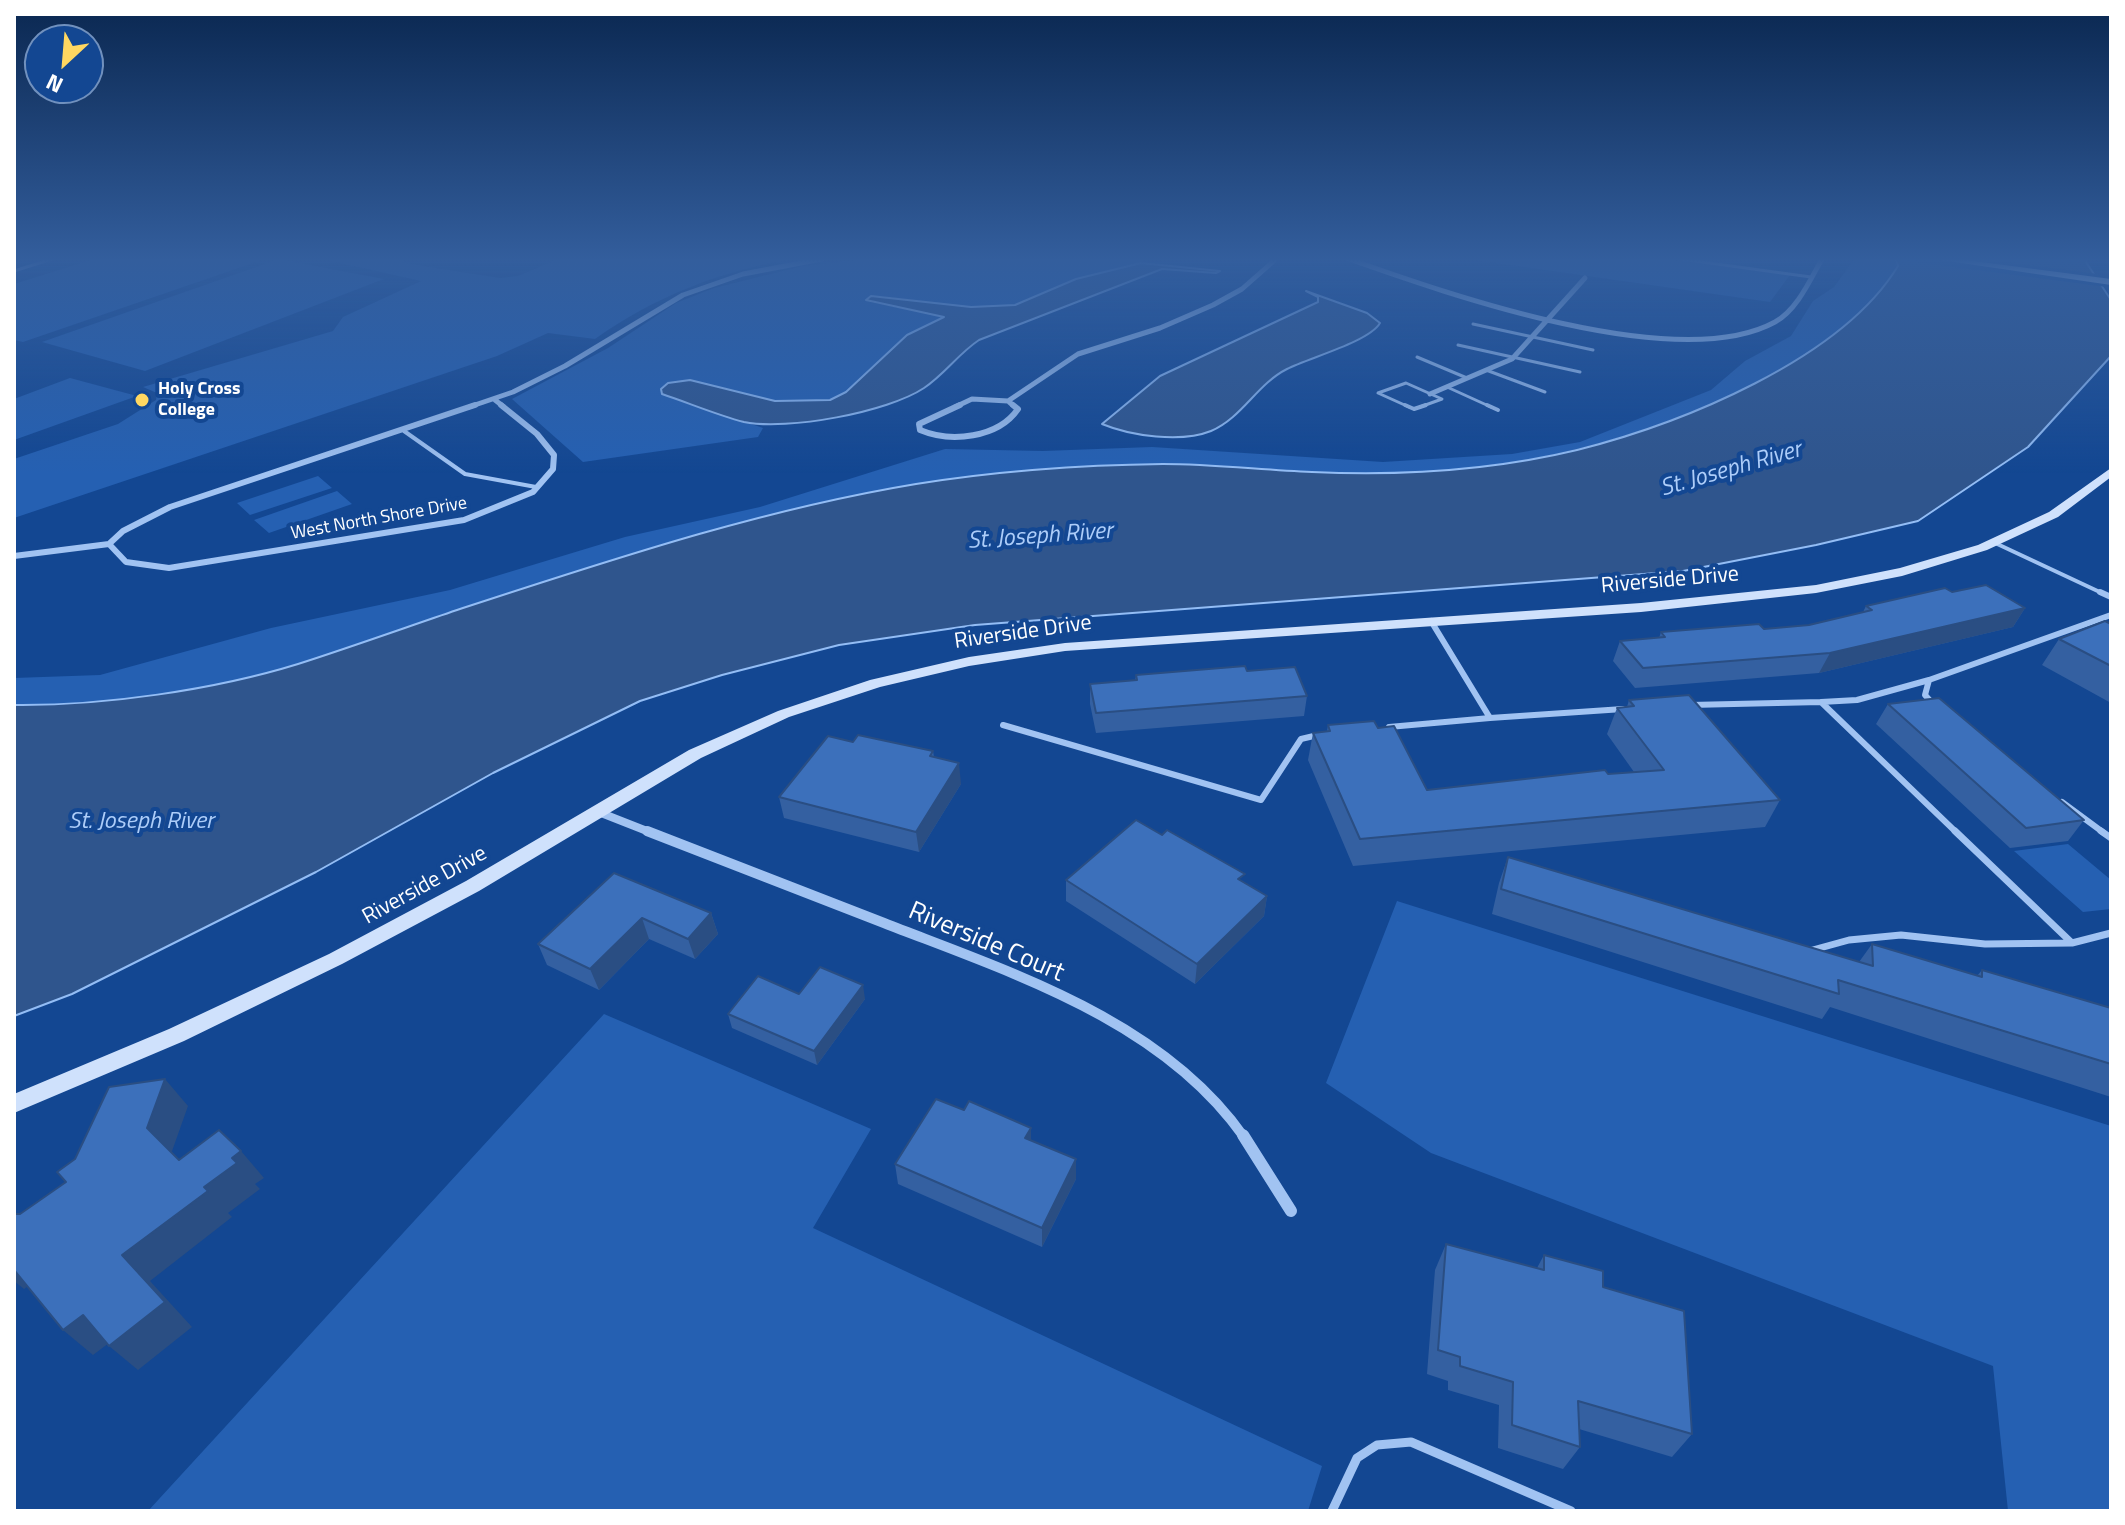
<!DOCTYPE html>
<html>
<head>
<meta charset="utf-8">
<style>
  body { margin:0 }
  #map { position:relative; width:2125px; height:1525px; overflow:hidden; background:#134792; font-family:"Titillium Web",sans-serif }
  canvas { display:block }
  .frame { position:absolute; inset:0; border:16px solid #fff; pointer-events:none }
  .north { position:absolute; left:24px; top:24px; width:80px; height:80px; box-sizing:border-box; background:#134792; border:2px solid #7191be; border-radius:50%; rotate:206deg; font-size:22px; font-weight:700; line-height:32px; text-align:center; color:#fff }
  .north::after { content:''; display:block; margin:auto; width:28px; height:36px; background:#ffd761; clip-path:polygon(50% 0,100% 100%,50% 72%,0 100%) }
</style>
</head>
<body>
<div id="map">
<canvas width="2125" height="1525"></canvas>
<div class="frame"></div>
<div class="north">N</div>
</div>
<script>
const context = document.querySelector('canvas').getContext('2d');
context.lineJoin = 'round';
function fillPath(path, color) { context.fillStyle = color; context.fill(path, 'evenodd'); }
function trace(path, color, width, dash) { context.strokeStyle = color; context.lineWidth = width; context.lineCap = dash ? 'butt' : 'round'; context.setLineDash(dash || []); context.stroke(path); }
function drawText(font, color, halo, rows, align = 'center') {
  context.font = font + ' "Titillium Web",sans-serif'; context.lineWidth = 8; context.setLineDash([]); context.textBaseline = 'middle'; context.strokeStyle = halo; context.fillStyle = color; for (const [text, x, y, turn = 0] of rows) {
    context.save(); context.translate(x, y); context.rotate((+turn || 0) * Math.PI / 180); context.textAlign = isNaN(turn) ? turn : align; if (halo) context.strokeText(text, 0, 0); context.fillText(text, 0, 0); context.restore();
  }
}
fillPath(new Path2D(`
  M94,259H265L23,342L14,340V284Z
  M279,259L384,279L145,371L42,342Z
  M322,259H403L404,263L500,278L518,276L558,259H794C722,270 654,297 595,339L548,333L497,356L14,518V459L118,424L156,400L157,393L143,387L333,331L343,317L421,281Z
  M865,259H1144L1141,263L1076,279L1015,305L971,307L878,296L870,302L944,317L907,335L846,392L830,400L775,401L690,380L663,394L763,428L758,437L583,462L512,399L608,348L676,303L714,288L803,266Z
  M1468,259H1665L1790,275L1770,302Z
  M1859,259L1896,260L1898,266C1841,360 1680,424 1577,449C1490,471 1401,476 1312,472C1262,470 1212,464 1163,464C1081,465 997,471 916,484C759,510 608,561 458,610C404,628 351,647 298,664C214,690 102,706 14,705V678L100,675L271,628L450,590L625,537L760,507L945,449L1043,451L1152,447L1383,462L1512,454L1580,442L1711,390L1745,361L1791,336L1813,301L1834,287L1852,262Z
  M70,378L137,396L14,440V399Z
  M318,476L332,488L250,515L237,503Z
  M337,491L352,504L269,533L254,520Z
  M2068,844L2111,880V909L2083,912L2014,851Z
  M1397,901L2111,1126V1511H2008L1993,1366L1431,1153L1326,1083Z
  M604,1014L871,1129L813,1228L1322,1466L1308,1511H148Z`), '#2560b2');
const water = new Path2D(`
  M1896,259H2084L2111,300V356L2028,447L1918,521L1816,545L1683,571L975,625L839,645L722,675L640,701L493,773L316,872L72,994L14,1016V705C102,706 214,690 298,664C351,647 404,628 457,610C608,561 759,510 916,484C997,471 1081,465 1163,464C1212,464 1262,470 1312,472C1401,476 1490,471 1577,450C1680,424 1841,360 1898,266Z
  M1141,263L1220,271L1216,273L1162,269L979,340C958,354 945,374 924,388C888,412 787,431 744,422C717,415 689,403 662,394L661,389L668,383L690,380L775,401L830,400L846,392L907,335L944,317L866,300L871,296L971,307L1015,305L1076,279Z
  M1306,291L1367,313L1380,323C1369,342 1308,358 1287,369C1257,384 1242,418 1211,431C1181,443 1131,436 1102,424L1160,376L1318,302V297Z`);
fillPath(water, '#2f558d');
trace(water, '#93bdf5', 2);
fillPath(new Path2D(`
  M1892,259H1981L2098,274L2107,287Z`), '#134792');
trace(new Path2D(`
  M1680,259L1811,277
  M14,271L52,259
  M1473,324L1593,350
  M1458,345L1580,372
  M1417,357L1467,378
  M1486,370L1545,392
  M1447,387L1491,407
  M1409,407L1378,393L1406,383L1442,399L1420,407`), '#a1c3f2', 3);
trace(new Path2D(`
  M1405,405L1414,409L1426,405
  M1487,405L1498,410
  M404,431L465,474L536,487
  M1993,542L2104,594`), '#a1c3f2', 4);
trace(new Path2D(`
  M2100,592L2111,597
  M1821,702L1857,700L1929,680
  M1933,704L1925,695L1929,680L2111,615
  M1690,705L1821,702L1957,833
  M1490,718L1623,709
  M1003,725L1261,800L1301,739L1318,735
  M1389,727L1490,718L1431,621
  M2062,802L2104,833`), '#a1c3f2', 6);
trace(new Path2D(`
  M2101,831L2111,838
  M2072,943L2111,933
  M1809,951L1849,940L1901,935L1985,944L2072,943L1955,831`), '#a1c3f2', 7);
trace(new Path2D(`
  M1332,1511L1357,1458L1377,1445L1411,1442L1571,1511`), '#a1c3f2', 9);
trace(new Path2D(`
  M1349,259C1448,294 1678,375 1775,322C1797,310 1810,280 1822,259
  M1430,394L1512,359L1585,278
  M495,400L504,407
  M1008,401L1015,407
  M1008,401L1078,354L1160,328L1213,305L1242,289L1276,259
  M469,407L513,392L565,366L683,295L743,274L822,259
  M955,407L972,399L1008,401`), '#a1c3f2', 5);
trace(new Path2D(`
  M475,405L170,507L123,531L109,544L126,562L169,568L464,520L533,492L553,469L554,455L537,434L501,405
  M960,405L919,424L920,430C951,443 998,438 1018,409L1013,405
  M14,556L109,544`), '#a1c3f2', 6);
trace(new Path2D(`
  M596,811L652,833`), '#a1c3f2', 8);
trace(new Path2D(`
  M647,831C726,861 805,893 884,923C1012,973 1162,1020 1244,1137`), '#a1c3f2', 10);
trace(new Path2D(`
  M1243,1135L1291,1211`), '#a1c3f2', 12);
fillPath(new Path2D(`
  M1934,259H1958L2111,279V285Z
  M2111,468V477L2058,517L1987,550L1902,576L1816,593L1641,612L1065,651L969,666L880,687L789,717L701,758L479,891L342,964L184,1041L14,1113V1094L169,1029L329,954L466,881L689,750L778,711L870,680L969,657L1065,643L1641,603L1816,585L1900,568L1978,545L2049,512Z`), '#cfe1fc');
fillPath(new Path2D(`
  M1952,592L2025,608L2013,627L1819,673L1635,688L1613,661L1620,641L1659,638L1661,632L1764,629L1809,625L1863,612L1866,606Z
  M2111,624V703L2042,665L2059,639Z
  M1247,671L1307,696L1304,716L1096,733L1090,704V684L1135,681L1136,675Z
  M1629,700L1780,800L1765,827L1353,866L1308,760L1313,733L1327,731L1328,725L1378,728L1427,790L1634,772L1607,734L1617,708L1627,707Z
  M1888,704L2084,820L2068,841L2010,848L1876,724Z
  M853,742L933,751L934,757L961,784L919,852L784,818L779,797Z
  M1508,857L1859,962L1872,944L1977,976L1982,970L2111,1008V1097L1830,1007L1822,1019L1492,914L1499,883Z
  M614,873L711,913L718,934L695,959L649,939L599,990L547,965L538,944Z
  M1066,880L1243,882L1267,896L1264,916L1195,984L1066,901Z
  M799,994L865,999L817,1065L732,1028L728,1014Z
  M1031,1140L1076,1179L1042,1247L898,1184L895,1164Z
  M1446,1244L1537,1268L1544,1255L1603,1287L1692,1434L1672,1457L1579,1429L1580,1447L1563,1469L1498,1448L1499,1405L1448,1390V1381L1427,1374L1435,1270Z`), '#3460a1');
fillPath(new Path2D(`
  M2025,608L2013,627L1819,673L1830,653Z
  M959,763L961,784L919,852L916,832Z
  M1267,896L1264,916L1195,984L1197,964Z
  M711,913L718,934L695,959L688,939Z
  M642,918L649,939L599,990L590,969Z
  M863,985L865,999L817,1065L814,1051Z
  M165,1079L188,1106L171,1154L147,1128Z
  M1031,1128V1148L1025,1138Z
  M241,1151L264,1178L255,1184L260,1189L228,1213L232,1217L150,1281L192,1327L138,1370L109,1346L122,1255L204,1187L232,1158Z
  M1076,1159V1179L1042,1247V1228Z
  M14,1265L34,1282L24,1289L14,1281Z
  M83,1315L113,1340L93,1355L63,1330Z`), '#2a4e83');
const building = new Path2D(`
  M1986,585L2025,608L1830,653L1643,668L1620,641L1665,637L1661,632L1759,624L1764,629L1809,625L1872,610L1866,606L1945,588L1952,592Z
  M2105,621L2111,624V666L2059,639Z
  M1245,666L1247,671L1295,667L1307,696L1096,713L1090,684L1137,680L1136,675Z
  M1689,695L1780,800L1360,839L1313,733L1330,731L1328,725L1374,721L1378,728L1394,726L1427,790L1605,770L1608,774L1664,770L1617,708L1634,706L1629,700Z
  M1939,698L2084,820L2026,828L1888,704Z
  M858,735L933,751L930,756L959,763L916,832L779,797L828,736L853,742Z
  M1136,820L1162,835L1167,830L1245,874L1238,879L1267,896L1197,964L1066,880Z
  M1508,857L1873,966L1872,944L1982,977V970L2111,1008V1064L1838,980L1839,994L1501,889Z
  M614,873L711,913L688,939L642,918L590,969L538,944Z
  M820,967L863,985L814,1051L728,1014L758,976L799,994Z
  M165,1079L147,1128L179,1160L219,1130L241,1151L232,1158L237,1163L204,1187L208,1191L122,1255L165,1302L109,1346L83,1315L63,1330L14,1270V1214H20L66,1182L57,1172L75,1159L109,1087Z
  M936,1099L964,1110L969,1101L1031,1128L1025,1138L1076,1159L1042,1228L895,1164Z
  M1446,1244L1544,1270V1255L1603,1271V1287L1684,1311L1692,1434L1578,1401L1580,1447L1512,1425L1513,1382L1460,1366V1357L1438,1350Z`);
fillPath(building, '#3c70bb');
trace(building, '#2a4e83', 2);
const sky = context.createLinearGradient(0, 0, 0, 473);
sky.addColorStop(0, '#0a2750');
sky.addColorStop(0.55, '#335e9d');
sky.addColorStop(1, '#335e9d00');
context.fillStyle = sky;
context.fillRect(0, 0, 2125, 473);
for (const [x, y, r, color] of [
  [142,400,8,"#ffd761"]
]) { const dot = new Path2D(); dot.arc(x, y, r, 0, 2 * Math.PI); context.fillStyle = color; context.fill(dot); trace(dot, '#134792', 3); }
drawText('bold 18px', '#fff', '#134792', [
  ["Holy Cross",158,390],
  ["College",158,411]
], 'left');
drawText('18px', '#fff', '#134792', [
  ["West North Shore Drive",379,519,-10]
]);
drawText('22px', '#fff', '#134792', [
  ["Riverside Drive",1670,581,-5],
  ["Riverside Drive",1023,633,-8],
  ["Riverside Drive",425,886,-29]
]);
drawText('italic 24px', '#adcdf9', '#134792', [
  ["St. Joseph River",1731,470,-16],
  ["St. Joseph River",1040,537,-4],
  ["St. Joseph River",141,822]
]);
drawText('26px', '#fff', '#134792', [
  ["Riverside Court",986,943,23]
]);
</script>
</body>
</html>
